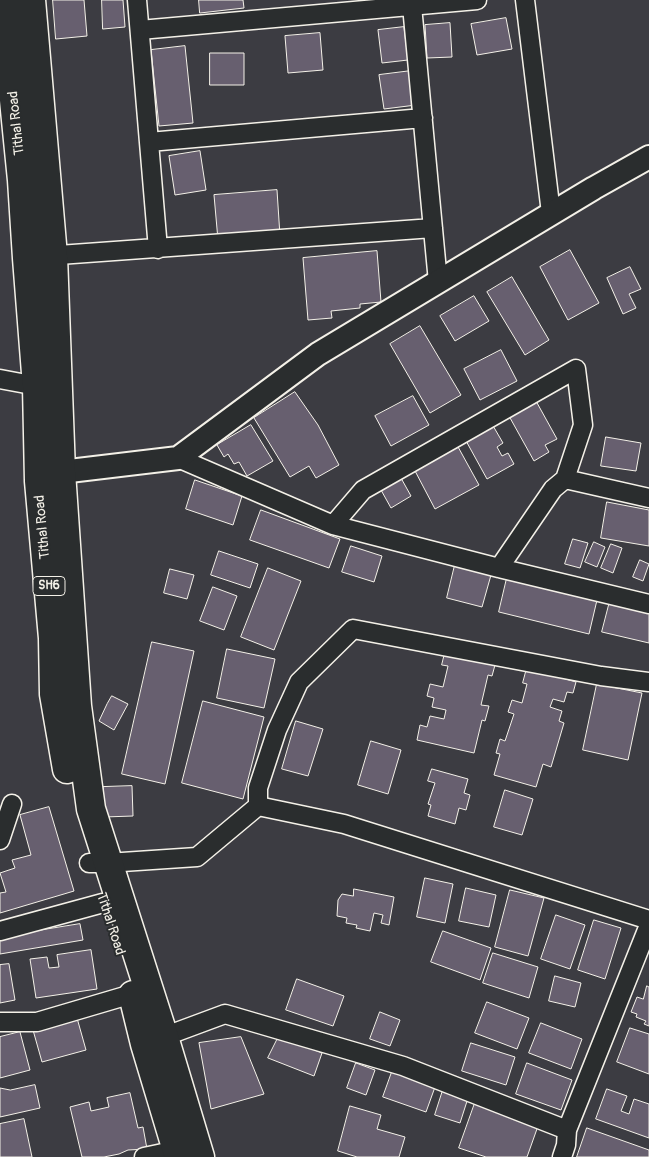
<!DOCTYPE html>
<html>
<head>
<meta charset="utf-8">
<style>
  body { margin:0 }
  canvas { display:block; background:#3c3c42 }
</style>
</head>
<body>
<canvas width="649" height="1157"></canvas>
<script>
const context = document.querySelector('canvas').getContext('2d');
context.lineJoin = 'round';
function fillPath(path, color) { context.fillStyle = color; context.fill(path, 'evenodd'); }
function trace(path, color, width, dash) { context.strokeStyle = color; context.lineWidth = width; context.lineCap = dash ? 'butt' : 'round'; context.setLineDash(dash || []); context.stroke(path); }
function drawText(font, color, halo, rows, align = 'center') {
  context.font = font + ' Pangolin,sans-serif'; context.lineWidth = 4; context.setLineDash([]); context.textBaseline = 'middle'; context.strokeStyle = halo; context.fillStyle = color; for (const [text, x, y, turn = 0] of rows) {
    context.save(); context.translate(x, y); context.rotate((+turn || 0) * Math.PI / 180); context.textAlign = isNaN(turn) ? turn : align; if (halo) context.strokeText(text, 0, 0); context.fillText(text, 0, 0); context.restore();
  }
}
const building = new Path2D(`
  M53,0H84L87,36L56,39Z
  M102,0H123L125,27L103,29Z
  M199,0H243L244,8L200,13Z
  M506,18L512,49L477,55L471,24Z
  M450,23L452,57L427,58L425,25Z
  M404,27L408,60L382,63L378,30Z
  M320,33L323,70L288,73L285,36Z
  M185,46L193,123L159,126L151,50Z
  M210,53H244V85H210Z
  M411,71L416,105L384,109L379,75Z
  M200,151L206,190L175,195L169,156Z
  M277,190L280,236L218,240L214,195Z
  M570,250L599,303L568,320L540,267Z
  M377,251L381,302L360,304V308L331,311L332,318L308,320L303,258Z
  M630,267L641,289L629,294L636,308L623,314L607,278Z
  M512,277L549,340L525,355L487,292Z
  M474,296L489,321L455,341L440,316Z
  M420,326L461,395L430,413L390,344Z
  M501,350L517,381L480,400L464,369Z
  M295,392L318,425L339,465L316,478L309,466L290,477L254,418Z
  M413,396L429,425L391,446L375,416Z
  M536,401L557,439L545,445L549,452L534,461L509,416Z
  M492,424L503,443L497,447L502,456L508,453L514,464L487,479L465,439Z
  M251,425L273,461L247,476L239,462L234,464L228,454L224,457L217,445Z
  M606,437L641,443L636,471L601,466Z
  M457,445L479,485L435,509L414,469Z
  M396,469L411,496L391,508L376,481Z
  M195,480L242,496L233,525L186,509Z
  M607,502L649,510V546L601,538Z
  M261,510L340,539L329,568L250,540Z
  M573,539L588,543L580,568L565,564Z
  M594,542L605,547L597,567L585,562Z
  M611,544L622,548L613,573L601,568Z
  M351,546L382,556L374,582L342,572Z
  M219,551L258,564L250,588L211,575Z
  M640,560L649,564L643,581L633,577Z
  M455,565L491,575L482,607L447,598Z
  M268,568L301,581L274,650L241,637Z
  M170,569L194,575L187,599L164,593Z
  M507,578L597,600L589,634L499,612Z
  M213,587L237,596L224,630L200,621Z
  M610,601L649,610V643L602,632Z
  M152,642L194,651L165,784L122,774Z
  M227,649L275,659L264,708L217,698Z
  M445,653L495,665L492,676L488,675L481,705L489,706L485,721L482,720L474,753L417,740L420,725L427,727L430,716L444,719L446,710L432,707L434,698L427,696L430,684L443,687L448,666L442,665Z
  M527,668L576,682L573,693L567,692L564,702L553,699L550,707L562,711L559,721L564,723L551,767L543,764L536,787L494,775L500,754L496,753L500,739L505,741L514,714L508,712L512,700L522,703L527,684L523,683Z
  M597,684L642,693L628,760L583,750Z
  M112,696L128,704L114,730L99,721L107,704Z
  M203,701L264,717L243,799L182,783Z
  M296,721L323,729L308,776L282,769Z
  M371,741L401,750L388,794L358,785Z
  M432,769L468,779L464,793L470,795L466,810L459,808L455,824L428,816L431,805L428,804L435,783L428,781Z
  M132,786L133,816L104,817L103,787Z
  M505,790L533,799L522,835L494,827Z
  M49,807L74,891L0,913V893L6,892L0,873L15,868L12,860L31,855L20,815Z
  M425,878L453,884L445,923L417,917Z
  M466,888L496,895L489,927L459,921Z
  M354,889L394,897L389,925L381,923L383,915L374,913L370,931L356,928L357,925L346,923L347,918L337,916L338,900L342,894L353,896Z
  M510,890L544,898L528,956L495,947Z
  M556,915L585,925L570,969L541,959Z
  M594,920L621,928L605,979L578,970Z
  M80,924L83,940L0,954V937Z
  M443,931L491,948L480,980L431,962Z
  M91,950L97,989L36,998L30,959L47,957L49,968L59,967L57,955Z
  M493,953L538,967L529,998L483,983Z
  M9,964L15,1000L0,1003V965Z
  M555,976L581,983L575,1007L549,1001Z
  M297,979L344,996L333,1026L286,1010Z
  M647,986L649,987V1026L644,1024L646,1021L636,1017L637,1014L631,1012L637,997L643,999Z
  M487,1002L529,1018L517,1049L475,1033Z
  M380,1012L400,1020L390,1046L370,1039Z
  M77,1018L86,1050L42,1062L33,1030Z
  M541,1023L582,1039L571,1069L529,1053Z
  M630,1028L649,1034V1074L617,1062Z
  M20,1032L30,1070L0,1078V1037Z
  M279,1036L322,1053L314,1076L268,1058Z
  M241,1037L264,1094L211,1109L199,1043Z
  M471,1043L515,1057L506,1085L462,1071Z
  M356,1063L375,1070L366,1095L347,1088Z
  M527,1063L572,1080L561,1110L516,1094Z
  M392,1072L435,1087L426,1112L383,1097Z
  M35,1085L40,1108L0,1117V1088L10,1090Z
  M444,1087L469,1095L460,1123L435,1115Z
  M607,1089L627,1096L621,1111L629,1114L634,1099L649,1104V1138L596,1119Z
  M130,1093L138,1128L143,1127L147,1149L128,1150L119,1154L104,1157H82L70,1107L89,1102L91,1111L109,1107L107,1098Z
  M475,1103L538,1126L527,1157H486L459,1148Z
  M350,1106L381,1115L377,1129L405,1137L399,1157H357L338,1151Z
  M24,1119L32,1157H0V1124Z
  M587,1128L649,1150V1157H577Z`);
fillPath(building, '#675f6f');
trace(building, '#f4f1e8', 1);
const minor = new Path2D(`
  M137,0L158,249
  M525,0L551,213
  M412,6L438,282
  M140,30L477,0
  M149,142L423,118
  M45,256L433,228
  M0,379L37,386
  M178,458L333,525L499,568L649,604
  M565,479L649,498
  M333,525L363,490L576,369L583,425L565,479L553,489L499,568
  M258,806V788L277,730L299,682L353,629L601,676L649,682
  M0,840L12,804
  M89,863H107L197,857L258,806L344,824L649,920
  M0,931L103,903
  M0,1022H37L132,994
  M155,1040L225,1014L403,1066L567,1130
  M144,1157L177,1150
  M562,1157L566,1145L567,1130L649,925`);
const tertiary = new Path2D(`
  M47,477L61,472L178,458L318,354L594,188L649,157`);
const primary = new Path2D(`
  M7,0L13,90L22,180L27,258L37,386L39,481L53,638L54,694L67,769
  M31,0L53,256L61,472L77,706L91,809L164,1037L200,1157
  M133,995L145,1044L179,1157`);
trace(minor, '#f4f1e8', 21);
trace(tertiary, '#f4f1e8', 26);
trace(primary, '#f4f1e8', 31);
trace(minor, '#2a2d2e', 18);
trace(tertiary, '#2a2d2e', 22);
trace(primary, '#2a2d2e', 28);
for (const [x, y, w] of [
  [49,586,32]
]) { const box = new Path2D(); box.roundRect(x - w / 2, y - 9.5, w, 19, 4); context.fillStyle = '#2a2d2e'; context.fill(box); trace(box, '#f4f1e8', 1); }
drawText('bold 12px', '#f4f1e8', null, [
  ["SH6",49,586]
]);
drawText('14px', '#f4f1e8', '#2a2d2e', [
  ["Tithal Road",17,123,-96],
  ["Tithal Road",43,527,-95],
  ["Tithal Road",110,924,72]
]);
</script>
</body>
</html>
